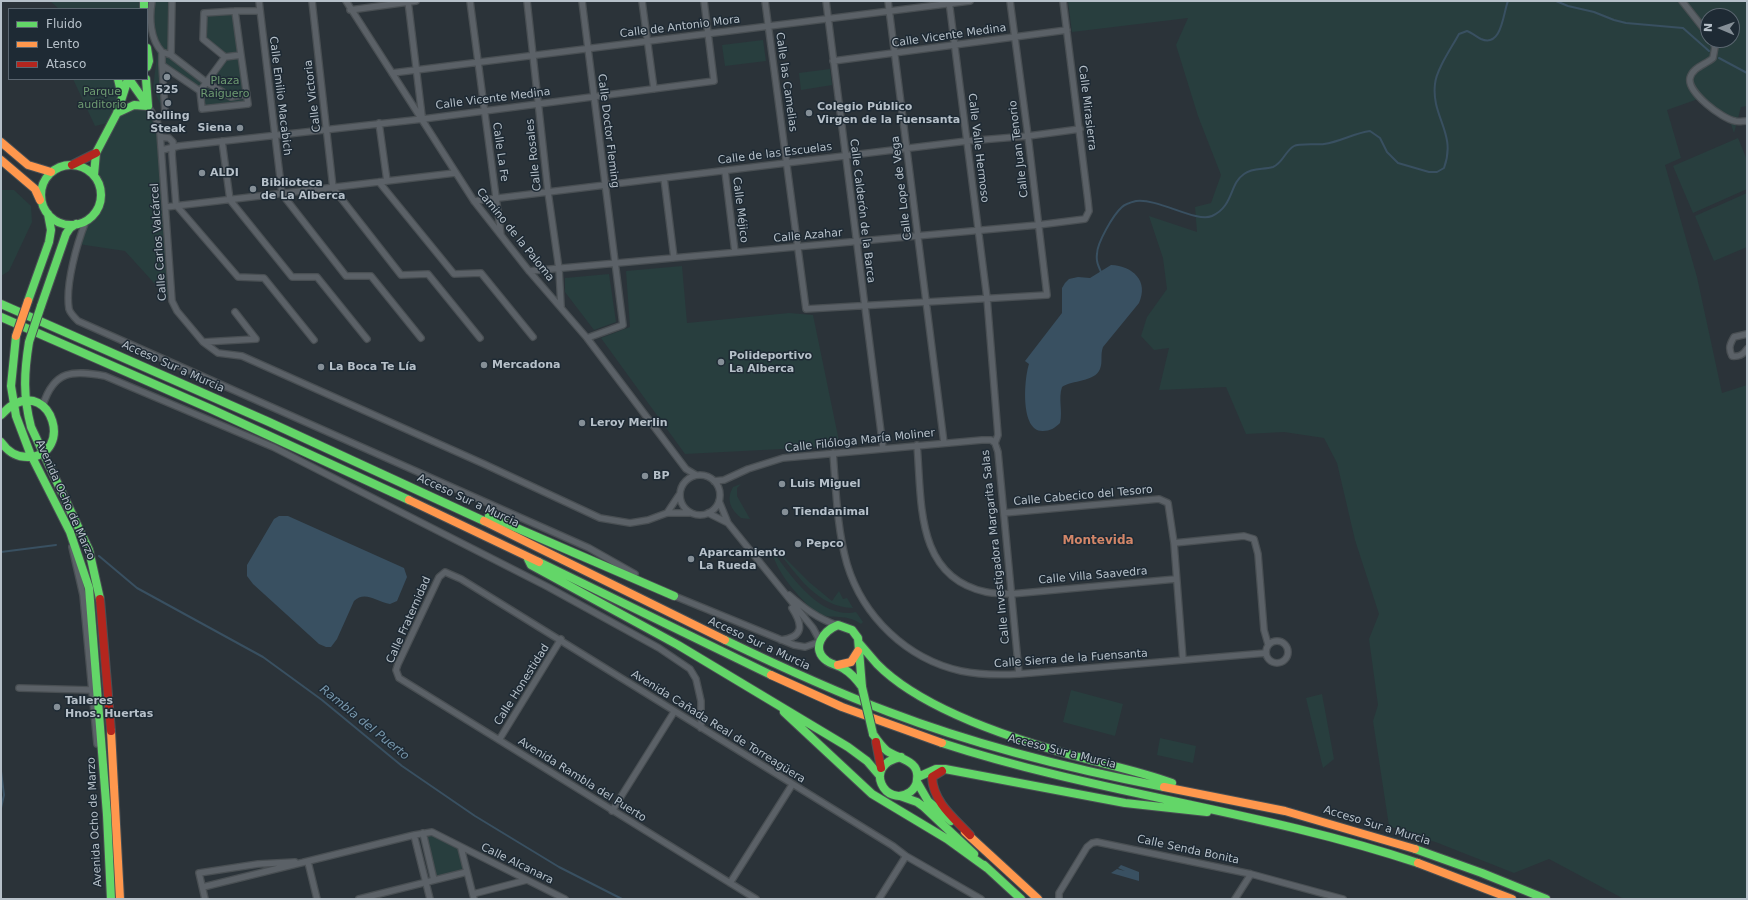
<!DOCTYPE html>
<html>
<head>
<meta charset="utf-8">
<style>
  body { margin:0 }
  #map { position:relative; width:1748px; height:900px; overflow:hidden; background:#2b3339; font-family:"DejaVu Sans",sans-serif }
  canvas { display:block }
  .frame { position:absolute; inset:0; border:2px solid #b6c0c9; pointer-events:none }
  .legend { position:absolute; left:8px; top:8px; width:140px; height:72px; box-sizing:border-box; background:#1e2a34; border:1px solid #5b6670; margin:0; padding:5px 7px; list-style:none; font-size:12px; color:#b6c0c9 }
  .legend li { display:flex; align-items:center; gap:8px; height:20px }
  .legend b { width:20px; border:1px solid #5b6670 }
  .north { position:absolute; left:1700px; top:8px; width:40px; height:40px; box-sizing:border-box; background:#1e2a34; border:1px solid #5b6670; border-radius:50%; rotate:272deg; font-size:11px; font-weight:700; line-height:16px; text-align:center; color:#b6c0c9 }
  .north::after { content:''; display:block; margin:auto; width:14px; height:18px; background:#858f97; clip-path:polygon(50% 0,100% 100%,50% 72%,0 100%) }
</style>
</head>
<body>
<div id="map">
<canvas width="1748" height="900"></canvas>
<div class="frame"></div>
<ul class="legend">
<li><b style="height:5px;background:#63d668"></b>Fluido</li>
<li><b style="height:5px;background:#ff974d"></b>Lento</li>
<li><b style="height:5px;background:#b3261e"></b>Atasco</li>
</ul>
<div class="north">N</div>
</div>
<script>
const context = document.querySelector('canvas').getContext('2d');
context.lineJoin = 'round';
function fillPath(path, color) { context.fillStyle = color; context.fill(path, 'evenodd'); }
function trace(path, color, width, dash) { context.strokeStyle = color; context.lineWidth = width; context.lineCap = dash ? 'butt' : 'round'; context.setLineDash(dash || []); context.stroke(path); }
function drawText(font, color, halo, rows, align = 'center') {
  context.font = font + ' "DejaVu Sans",sans-serif'; context.lineWidth = 3; context.setLineDash([]); context.textBaseline = 'middle'; context.strokeStyle = halo; context.fillStyle = color; for (const [text, x, y, turn = 0] of rows) {
    context.save(); context.translate(x, y); context.rotate((+turn || 0) * Math.PI / 180); context.textAlign = isNaN(turn) ? turn : align; if (halo) context.strokeText(text, 0, 0); context.fillText(text, 0, 0); context.restore();
  }
}
fillPath(new Path2D(`
  M50,1H144V9H59Z
  M150,1H174V54L206,78L223,55L202,39L203,13L236,9L248,105L200,111L198,91L165,67L166,117L153,88L157,55Z
  M1068,1H1747V106L1741,107L1734,133L1731,124L1713,114L1698,99L1667,110L1681,158L1665,165L1697,277L1722,393L1747,385V899H1624L1549,859L1514,873L1438,843L1389,826L1373,721L1378,705L1369,639L1379,614L1355,540L1337,463L1324,438L1284,432L1246,434L1226,387L1159,390L1169,348L1154,350L1141,336L1147,317L1167,289L1163,258L1149,216L1197,232L1195,207L1211,203L1221,175L1198,116L1176,45L1188,18L1072,32ZM1708,16H1732V40H1708Z
  M763,40L766,61L725,66L722,45Z
  M830,69L832,85L801,90L799,73Z
  M73,79H118L122,96L117,113L134,105L148,106L157,121L173,304L125,251L78,244C81,237 82,226 86,221C90,214 97,212 99,204C104,190 96,185 94,174C92,155 103,138 112,122L95,126Z
  M1738,138L1747,160V189L1693,213L1673,166Z
  M1,190H14L31,206L32,222L9,271L1,276Z
  M1747,193V247L1714,261L1695,216Z
  M682,266L687,323L789,313L813,315L840,446L685,454L601,338L630,327L626,271Z
  M609,274L616,322L594,330L565,292V278Z
  M741,484L737,488V496L750,519L741,518C730,509 726,499 733,487Z
  M771,549C790,574 819,620 856,612L863,622L861,624C847,613 831,620 816,613C798,596 777,574 771,549Z
  M777,550L809,582L832,601L839,591L843,599L847,598L853,608C817,607 797,575 777,550Z
  M1071,690L1123,704L1115,736L1063,722Z
  M1322,694L1334,759L1323,768L1306,698Z
  M1160,738L1196,746L1193,763L1157,755Z
  M432,832L461,848L467,872L434,880L423,833Z`), '#283e3e');
fillPath(new Path2D(`
  M1111,265C1133,266 1149,281 1139,303L1103,347C1100,355 1103,362 1100,369C1095,382 1072,380 1062,387C1058,399 1063,411 1060,423C1055,428 1050,431 1043,431C1020,432 1024,379 1029,364L1025,361L1062,313V288L1065,283L1069,279L1078,277L1090,278Z
  M279,516H288L404,568L407,577L397,601L390,604C377,602 365,590 354,601L337,639L331,647H326L319,644L253,584L247,576V565L274,519Z
  M1121,865L1139,872V881L1111,873L1117,869L1125,871L1118,868Z`), '#395061');
trace(new Path2D(`
  M1556,1L1568,6L1594,12L1614,20L1626,23L1683,28L1709,51
  M1719,58L1747,73
  M1101,272C1098,265 1096,261 1097,254C1097,243 1113,215 1122,207C1125,204 1132,202 1136,201C1158,198 1196,223 1212,216C1234,206 1229,184 1244,174C1253,167 1263,170 1273,167C1283,163 1285,151 1294,146C1299,143 1317,145 1324,144C1340,142 1354,133 1370,131L1380,138L1387,152L1398,163L1429,172H1437L1444,168C1457,133 1431,117 1435,84C1436,70 1452,47 1459,34L1467,31C1472,33 1477,37 1481,39C1502,48 1503,13 1508,1
  M1,552L56,545
  M99,556L137,588L263,657L322,700L402,766L475,816L559,867L622,899
  M1,771L4,795L1,808`), '#395061', 2);
const street = new Path2D(`
  M152,1C149,18 150,39 162,52
  M259,1L282,194L346,276H371L421,338
  M312,1L333,188L401,275L428,274L480,338
  M346,1L474,201L529,271L587,338L686,469L696,475
  M408,1L422,116
  M470,1L501,235
  M527,1L548,192L559,269L561,306
  M582,1L623,325L587,338
  M642,1L654,89
  M765,1L806,309L1047,295L1028,136L1010,1
  M826,1L883,448
  M888,1L944,443
  M949,1L987,298L998,435L995,443L998,452L1019,674
  M1682,1L1708,34
  M350,10L416,1
  M1712,40L1715,47L1713,58C1705,65 1693,67 1690,78C1687,92 1722,119 1735,121C1738,122 1743,121 1747,121
  M171,55L172,1
  M241,55L248,104L202,109L200,91L225,57L241,55L235,11H260
  M225,57L203,39L204,13L235,11
  M833,61L1067,30
  M162,65L165,112
  M392,73L970,1
  M200,91L162,65V52L171,55L206,82L231,97L247,94
  M148,106L157,121L160,133L172,301L177,311L203,342L256,339L235,312
  M379,123L387,181
  M161,137L169,138L173,142L172,154L176,205L238,277L264,278L314,340
  M222,141L230,200L292,277H317L367,339
  M162,150L179,146L423,119L714,81L704,1
  M725,171L735,252
  M664,178L674,258
  M379,182L454,274L481,273L533,337
  M474,201L967,141L1028,136L1080,129
  M166,207L455,173
  M86,221C77,243 65,285 69,309C70,313 75,318 78,321L589,548L635,574
  M529,271L1038,225L1085,219L1089,211L1088,201L1063,1
  M1747,334L1734,337C1730,344 1728,348 1732,356C1739,357 1743,355 1747,349
  M203,342L218,353L242,356L484,464L600,518L630,523L648,520L667,513H689
  M43,405C54,370 73,370 105,376L273,447L548,587L659,648L690,669L696,679L701,701V728
  M917,445C922,502 915,577 986,592C994,594 1003,593 1011,594L1176,579
  M833,453C836,490 837,529 847,564C863,617 907,659 961,671C980,675 1000,675 1019,674L1266,653
  M680 495a20 20 0 1 1 40 0a20 20 0 1 1-40 0Z
  M714,481L724,480L748,469L783,458L982,440H991L995,443
  M719,501L728,523L813,628L820,641
  M667,513L679,495
  M708,513L728,523
  M1004,513L1159,499L1168,503L1174,543L1183,660
  M1174,543L1244,536L1254,539L1258,554L1264,630L1268,644
  M72,547L83,595L97,744
  M672,595L794,645L805,647L819,642
  M789,595C804,608 818,619 837,625
  M781,640C804,637 803,625 792,608
  M1266 652a11 11 0 1 1 22 0a11 11 0 1 1-22 0Z
  M19,688L91,690
  M499,740L561,639
  M612,811L674,712
  M423,833L434,880
  M414,835L430,899
  M461,848L474,899
  M304,862H308L317,899
  M730,883L792,785
  M203,887L414,835L432,832L565,899
  M473,894L527,880
  M205,899L199,873L258,864L295,862
  M359,899L467,872
  M756,899L399,678L396,670L398,664L439,577L445,572L461,579L893,846L906,856L981,899
  M879,899L906,856
  M1059,899V893L1087,847L1092,843L1097,842L1251,874L1343,899
  M1235,899L1251,874`);
const fast = new Path2D(`
  M144,1V9
  M147,48L149,61L147,67
  M118,79L122,96
  M129,79L148,106
  M146,79L148,105
  M117,113L134,105L148,106
  M41 195a30 30 0 1 1 60 0a30 30 0 1 1-60 0Z
  M94,175L96,153L117,113L128,79
  M28,301L49,242L51,230L48,214
  M1,304L269,422L484,521
  M41,306L66,234L70,228L76,224
  M1,317L211,409L409,500
  M16,336L11,386L16,416L30,453L70,532L89,588L107,815L111,899
  M29,342C24,373 23,396 31,427L89,550L100,599
  M1,415C5,412 8,407 13,405C52,382 73,453 30,457C17,458 8,452 1,442
  M489,516L674,596
  M528,559L531,565L678,645L848,747L867,761L879,775
  M539,562L771,675
  M838,625L852,630L858,638L862,687C857,680 851,673 844,669C839,665 832,665 827,661C810,649 823,631 838,625Z
  M725,640C779,666 833,691 889,712C978,746 1071,769 1164,787
  M859,643C865,650 871,657 877,664C924,712 1025,743 1090,760C1118,767 1145,773 1172,783
  M784,712L872,794L947,839L987,868
  M873,734C877,740 881,746 887,751C898,759 920,760 917,779C917,784 914,789 910,792C886,809 861,765 901,757
  M942,743C1098,794 1263,811 1418,863
  M918,777L936,769H945L1125,803L1207,812
  M917,782L928,801L951,821
  M900,796L917,802L924,807L974,854
  M1415,849L1482,873L1546,899
  M984,865L1021,899`);
const slow = new Path2D(`
  M1,142L28,165L51,172
  M1,160L35,189L40,200
  M409,500L539,562
  M484,521L725,640
  M838,665L851,662L858,651
  M771,675L842,707L942,743
  M111,731L120,899
  M1164,787L1285,811L1415,849
  M965,832L1038,899
  M1418,863L1512,899`);
const jam = new Path2D(`
  M72,165L96,153
  M100,599L111,731
  M876,742L881,768
  M942,771L932,777C933,802 954,818 970,835`);
trace(street, '#494f53', 8);
trace(fast, '#494f53', 10);
trace(slow, '#494f53', 10);
trace(jam, '#494f53', 10);
trace(street, '#5b6167', 5.5);
trace(fast, '#63d668', 8);
trace(slow, '#ff974d', 8);
trace(jam, '#b3261e', 8);
const fastBridge = new Path2D(`
  M29,342L41,306
  M862,687L873,734`);
const slowBridge = new Path2D(`
  M16,336L28,301`);
trace(fastBridge, '#494f53', 10, []);
trace(slowBridge, '#494f53', 10, []);
trace(fastBridge, '#63d668', 8);
trace(slowBridge, '#ff974d', 8);
for (const [x, y, r, color] of [
  [167,77,4,"#858f97"],
  [168,103,4,"#858f97"],
  [809,113,4,"#858f97"],
  [240,128,4,"#858f97"],
  [202,173,4,"#858f97"],
  [253,189,4,"#858f97"],
  [721,362,4,"#858f97"],
  [484,365,4,"#858f97"],
  [321,367,4,"#858f97"],
  [582,423,4,"#858f97"],
  [645,476,4,"#858f97"],
  [782,484,4,"#858f97"],
  [785,512,4,"#858f97"],
  [798,544,4,"#858f97"],
  [691,559,4,"#858f97"],
  [57,707,4,"#858f97"]
]) { const dot = new Path2D(); dot.arc(x, y, r, 0, 2 * Math.PI); context.fillStyle = color; context.fill(dot); trace(dot, '#1e2a34', 1.5); }
drawText('11px', '#b6c0c9', '#1e2a34', [
  ["Calle de Antonio Mora",680,27,-7],
  ["Calle Vicente Medina",949,36,-8],
  ["Calle las Camelias",786,82,82],
  ["Calle Emilio Macabich",280,96,83],
  ["Calle Victoria",313,96,-97],
  ["Calle Vicente Medina",493,99,-7],
  ["Calle Mirasierra",1087,108,83],
  ["Calle Doctor Fleming",608,131,83],
  ["Calle Valle Hermoso",978,148,83],
  ["Calle Juan Tenorio",1019,149,-97],
  ["Calle La Fe",500,152,82],
  ["Calle de las Escuelas",775,154,-7],
  ["Calle Rosales",534,155,-96],
  ["Calle Lope de Vega",902,188,-97],
  ["Calle Méjico",740,210,83],
  ["Calle Calderón de la Barca",862,211,83],
  ["Camino de la Paloma",515,235,51],
  ["Calle Azahar",808,236,-5],
  ["Calle Carlos Valcárcel",159,242,-94],
  ["Acceso Sur a Murcia",173,367,24],
  ["Calle Filóloga María Moliner",860,441,-6],
  ["Calle Cabecico del Tesoro",1083,496,-5],
  ["Avenida Ocho de Marzo",65,500,66],
  ["Acceso Sur a Murcia",468,501,25],
  ["Calle Investigadora Margarita Salas",996,547,-96],
  ["Calle Villa Saavedra",1093,576,-5],
  ["Calle Fraternidad",409,620,-66],
  ["Acceso Sur a Murcia",759,644,25],
  ["Calle Sierra de la Fuensanta",1071,659,-4],
  ["Calle Honestidad",522,685,-58],
  ["Avenida Cañada Real de Torreagüera",718,727,32],
  ["Acceso Sur a Murcia",1062,752,14],
  ["Avenida Rambla del Puerto",582,780,32],
  ["Avenida Ocho de Marzo",95,822,-93],
  ["Acceso Sur a Murcia",1377,826,17],
  ["Calle Senda Bonita",1188,850,12],
  ["Calle Alcanara",517,864,26]
]);
drawText('11px', '#6d9a71', '#1e2a34', [
  ["Plaza",225,81],
  ["Raiguero",225,94],
  ["Parque",102,92],
  ["auditorio",102,105]
]);
drawText('bold 11px', '#b6c0c9', '#1e2a34', [
  ["525",167,90,"center"],
  ["Colegio Público",817,107],
  ["Virgen de la Fuensanta",817,120],
  ["Rolling",168,116,"center"],
  ["Steak",168,129,"center"],
  ["Siena",232,128,"right"],
  ["ALDI",210,173],
  ["Biblioteca",261,183],
  ["de La Alberca",261,196],
  ["Polideportivo",729,356],
  ["La Alberca",729,369],
  ["Mercadona",492,365],
  ["La Boca Te Lía",329,367],
  ["Leroy Merlin",590,423],
  ["BP",653,476],
  ["Luis Miguel",790,484],
  ["Tiendanimal",793,512],
  ["Pepco",806,544],
  ["Aparcamiento",699,553],
  ["La Rueda",699,566],
  ["Talleres",65,701],
  ["Hnos. Huertas",65,714]
], 'left');
drawText('bold 12px', '#d38668', '#1e2a34', [
  ["Montevida",1098,541]
]);
drawText('italic 12px', '#7796ab', '#1e2a34', [
  ["Rambla del Puerto",364,723,39]
]);
</script>
</body>
</html>
